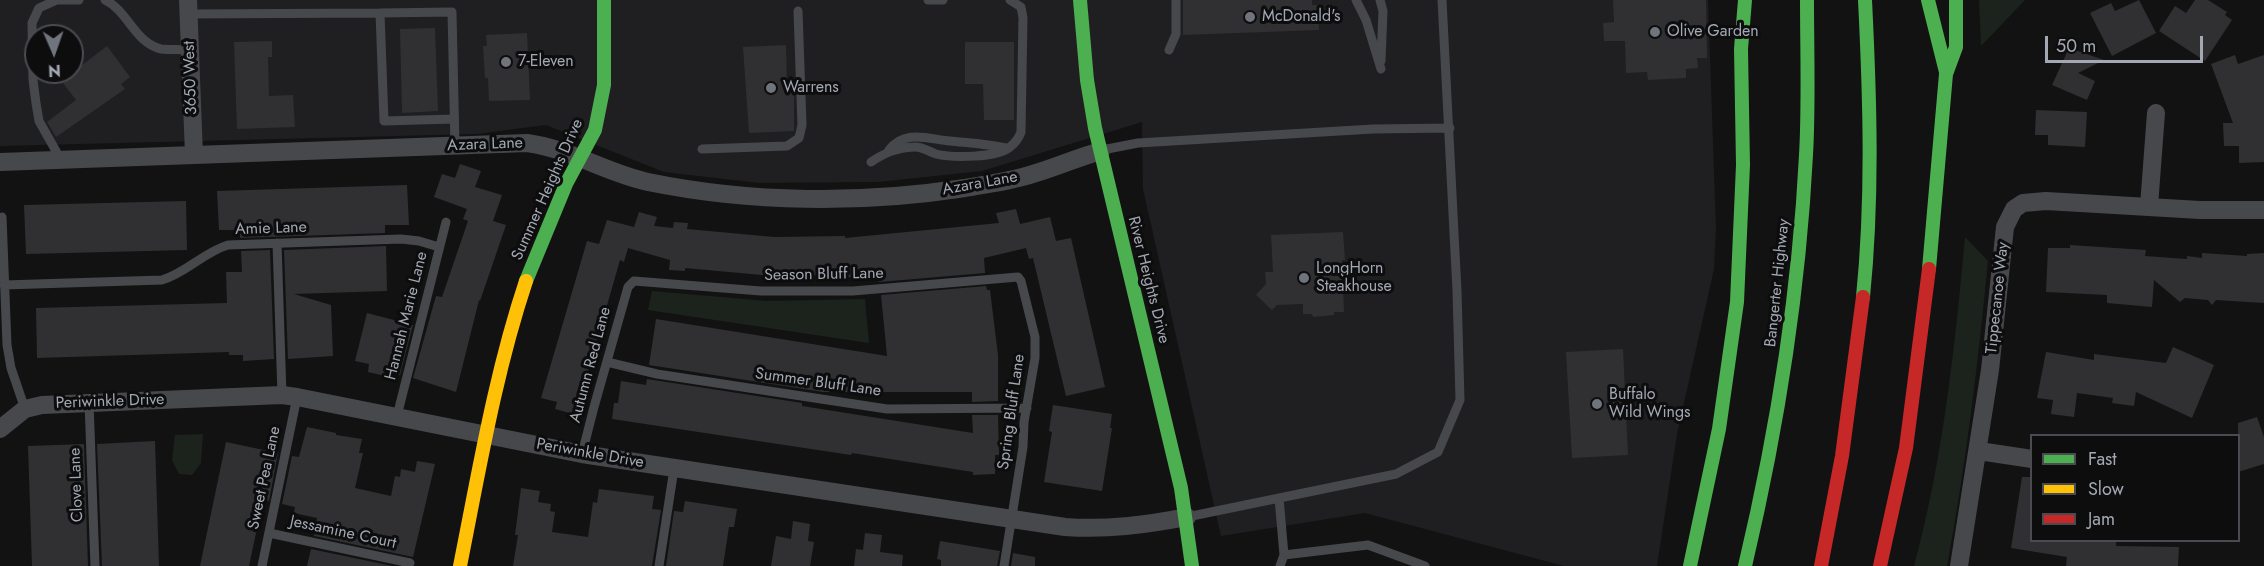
<!DOCTYPE html>
<html>
<head>
<meta charset="utf-8">
<style>
  body { margin:0 }
  #map { position:relative; width:2264px; height:566px; overflow:hidden; background:#121213; font-family:Jost,sans-serif }
  canvas { display:block }
  .legend { position:absolute; left:2030px; top:434px; width:210px; height:108px; box-sizing:border-box; background:#0d0d0e; border:2px solid #494b50; margin:0; padding:8px 10px; list-style:none; font-size:18px; color:#a3a8b4 }
  .legend li { display:flex; align-items:center; gap:12px; height:30px }
  .legend b { width:30px; border:2px solid #494b50 }
  .north { position:absolute; left:24px; top:24px; width:60px; height:60px; box-sizing:border-box; background:#0d0d0e; border:2px solid #494b50; border-radius:50%; rotate:178deg; font-size:16px; font-weight:700; line-height:24px; text-align:center; color:#a3a8b4 }
  .north::after { content:''; display:block; margin:auto; width:21px; height:27px; background:#70747c; clip-path:polygon(50% 0,100% 100%,50% 72%,0 100%) }
  .scale { position:absolute; left:2045px; top:36px; width:158px; height:27px; box-sizing:border-box; border:3px solid #a3a8b4; border-top:0; padding-left:8px; font-size:18px; line-height:21px; white-space:nowrap; color:#a3a8b4; -webkit-text-stroke:4px #0d0d0e; paint-order:stroke }
</style>
</head>
<body>
<div id="map">
<canvas width="2264" height="566"></canvas>
<ul class="legend">
<li><b style="height:8px;background:#4caf50"></b>Fast</li>
<li><b style="height:8px;background:#ffc107"></b>Slow</li>
<li><b style="height:8px;background:#c62828"></b>Jam</li>
</ul>
<div class="north">N</div>
<div class="scale">50 m</div>
</div>
<script>
const context = document.querySelector('canvas').getContext('2d');
context.lineJoin = 'round';
function fillPath(path, color) { context.fillStyle = color; context.fill(path, 'evenodd'); }
function trace(path, color, width, dash) { context.strokeStyle = color; context.lineWidth = width; context.lineCap = dash ? 'butt' : 'round'; context.setLineDash(dash || []); context.stroke(path); }
function drawText(font, color, halo, rows, align = 'center') {
  context.font = font + ' Jost,sans-serif'; context.lineWidth = 6; context.setLineDash([]); context.textBaseline = 'middle'; context.strokeStyle = halo; context.fillStyle = color; for (const [text, x, y, turn = 0] of rows) {
    context.save(); context.translate(x, y); context.rotate((+turn || 0) * Math.PI / 180); context.textAlign = isNaN(turn) ? turn : align; if (halo) context.strokeText(text, 0, 0); context.fillText(text, 0, 0); context.restore();
  }
}
fillPath(new Path2D(`
  M0,0H1708L1716,229L1714,269L1677,434L1657,566H1564L1365,513L1221,536L1143,189L1142,122L982,171L878,182L759,183L664,172L546,125L476,134L0,146ZM36,36H72V72H36Z`), '#1f1f21');
fillPath(new Path2D(`
  M1979,0H2025L1981,46Z
  M1965,237L1988,261C1978,363 1966,465 1947,566H1914C1943,460 1955,346 1965,237Z
  M652,291L766,301L865,299L869,343L648,310Z
  M203,434L201,463L192,475L179,474L172,460L175,435Z`), '#1c231d');
fillPath(new Path2D(`
  M1183,0H1312V5H1318L1319,30L1183,35Z
  M1613,0H1706L1707,58H1697L1698,68L1686,69V78L1648,80L1647,72L1626,73L1625,41H1604L1603,23L1614,22Z
  M2139,0L2156,33L2112,56L2090,13L2111,3L2115,11Z
  M2195,0H2208L2227,12L2225,15L2232,20L2205,61L2159,31L2175,6L2186,13Z
  M435,28L438,111L402,113L400,29Z
  M527,33L530,100L489,101L488,78H485L483,46H487L486,35Z
  M272,41V57H268L269,96L293,95L295,127L237,129L234,42Z
  M965,42H1014V120H984L983,84H965Z
  M786,45L787,84H794V131L749,133L743,47Z
  M107,46L130,77L121,84L125,89L56,137L47,122L76,100L63,83L71,77L69,75Z
  M2069,48L2104,60L2078,73L2095,81L2087,100L2052,85Z
  M2235,55L2238,64L2264,55V162L2239,163V146H2224L2223,123H2233L2211,64Z
  M2036,110L2087,112L2085,147L2048,145V135H2035Z
  M460,164L481,171L475,187L502,195L493,221L506,225L480,301L479,300L456,392L413,378L436,296L442,297L468,221L463,219L467,209L434,197L442,174L455,178Z
  M407,185L409,225H385V233L240,238V230H219L217,191Z
  M186,201L187,250L26,254L24,205Z
  M1016,209L1020,224L1050,217L1056,241L1071,238L1105,387L1066,396L1033,258L1029,259L1026,248L984,258L985,273L879,282V276L836,278V275L773,276L685,268V271L669,270L670,260L628,248L624,262L620,260L580,400L584,401L580,416L555,409L557,402L541,398L587,241L599,244L607,220L634,227L639,212L657,217L654,226L673,228L674,222L688,223L687,229L774,237L845,236V238L999,223L996,213Z
  M1343,232L1345,260H1342L1344,312H1334V315L1313,317L1312,314H1303V304L1277,305L1272,310L1256,295L1266,284L1265,272H1273L1271,235Z
  M2070,245L2146,250L2145,256L2187,259V256L2202,258V253L2247,256V254L2264,253V303L2216,300L2212,305L2208,300L2185,298L2180,302L2154,280L2152,307L2107,303V295L2046,292L2048,248H2070Z
  M386,246L387,291L294,294L331,305L333,356L288,359L284,250Z
  M270,250L274,359L243,361V355H229V352L37,358L36,308L227,303L226,272H242L241,251Z
  M986,286L987,290H990L998,355V401L972,402V392H823L649,365L656,319L887,356L881,295Z
  M367,313L413,325L400,375L395,374L394,378L368,372L369,364L355,361Z
  M2173,347L2214,365L2192,418L2136,392L2134,406L2112,403L2113,398L2077,393L2074,417L2051,414L2053,400L2037,398L2046,352L2094,360V354L2166,363Z
  M1623,349L1628,455L1572,458L1566,352Z
  M647,379L802,403V406L973,433L972,415H998L999,455H995V474L973,475V472L852,453L851,455L612,419L614,403H618L621,381L646,385Z
  M1053,405L1112,414L1110,428H1112L1102,491L1044,482L1052,432L1049,431Z
  M2257,417L2264,437V464L2238,472V423Z
  M307,427L336,433V435L362,439L359,453H363L355,488L391,496L395,476L400,477L401,469L415,472L417,461L435,464L413,557L314,536L317,518L294,513L295,507L282,504L292,456L299,457Z
  M155,441L159,566H102L97,444Z
  M226,442L278,453L269,501L263,500L249,566H200Z
  M84,444L88,566H32L28,446Z
  M2022,477H2031V540H2116V546L2179,547L2178,566H2066L2067,557L2011,548Z
  M521,488L540,491L538,502L551,504L550,511L555,512L552,532L588,537L593,502L597,503L599,489L654,496L652,509L661,510L652,566H513L518,535H515Z
  M685,501L737,509L734,527H729L723,566H666L674,511L683,512Z
  M793,521L810,524L808,541L814,542L810,566H771L776,536L791,539Z
  M865,533L882,535L880,552L903,555L902,566H854L856,549L863,550Z
  M940,541L1000,551L997,566H941V560L937,559Z
  M311,549L392,566H307Z
  M1013,553L1035,557V566H1011Z`), '#303032');
trace(new Path2D(`
  M105,0C128,11 135,43 161,49C170,50 181,49 190,50
  M928,0H943
  M1356,0L1366,20L1381,69
  M1380,0L1383,11L1381,61
  M188,14L380,13
  M1169,50L1176,34V0
  M454,119L384,121L380,13L452,12L455,146
  M702,149L787,146L799,138L802,125L798,11
  M889,150C905,129 928,139 950,141C969,143 987,144 1006,148
  M1102,150L1138,143L1373,129L1450,128
  M61,160L39,121L36,103L33,80L32,23L39,8L57,0H79
  M871,162C886,152 897,148 914,147C922,146 929,152 936,154C952,158 997,158 1010,147C1015,143 1019,138 1021,132L1023,18L1021,7L1010,0
  M2,217L7,345L11,368L25,409
  M277,243L282,395
  M4,285L162,280C186,273 204,252 228,245L401,239L419,241L439,247
  M607,362L657,374L887,409L1027,408
  M89,402L95,566
  M397,416L446,222
  M582,454L594,407L628,287L634,281L761,291H853L1018,277L1021,281L1035,337V358L1024,422L1023,447L1004,566
  M1279,498L1284,555L1280,566
  M1187,517L1396,474L1438,452L1460,400L1457,291L1442,0
  M269,533L410,563
  M1284,555L1368,545L1425,566
  M262,566L297,397
  M659,566L674,469`), '#47484b', 9);
trace(new Path2D(`
  M188,0L194,155
  M0,162L527,143C571,149 606,173 648,182C751,203 861,204 965,188C981,185 998,183 1014,179C1043,173 1072,159 1101,151
  M2149,206L2156,113
  M0,429L25,409L42,405L282,395L297,397L582,454L1065,527C1107,530 1145,525 1187,517
  M1979,451L2032,459
  M1959,566L1990,370L2005,227L2014,209L2023,203L2046,201L2200,210H2264`), '#47484b', 18);
trace(new Path2D(`
  M1080,0L1087,80L1095,128L1181,488L1192,566
  M1928,0L1946,72
  M1929,269L1946,74L1956,47V0
  M526,281L566,184L595,130L604,85V0
  M1863,297C1873,198 1870,100 1865,0
  M1690,566L1719,429L1737,302L1743,165L1741,49L1745,0
  M1745,566C1777,431 1799,294 1806,155C1809,103 1807,52 1807,0`), '#4caf50', 14);
trace(new Path2D(`
  M460,566C479,471 495,374 526,281`), '#ffc107', 14);
trace(new Path2D(`
  M1821,566L1842,456L1863,297
  M1880,566L1906,448L1929,269`), '#c62828', 14);
for (const [x, y, r, color] of [
  [1250,17,6,"#70747c"],
  [1655,32,6,"#70747c"],
  [506,62,6,"#70747c"],
  [771,88,6,"#70747c"],
  [1304,278,6,"#70747c"],
  [1597,404,6,"#70747c"]
]) { const dot = new Path2D(); dot.arc(x, y, r, 0, 2 * Math.PI); context.fillStyle = color; context.fill(dot); trace(dot, '#0d0d0e', 2); }
drawText('16px', '#a3a8b4', '#0d0d0e', [
  ["McDonald's",1262,17],
  ["Olive Garden",1667,32],
  ["7-Eleven",518,62],
  ["Warrens",783,88],
  ["LongHorn",1316,269],
  ["Steakhouse",1316,287],
  ["Buffalo",1609,395],
  ["Wild Wings",1609,413]
], 'left');
drawText('16px', '#a3a8b4', '#0d0d0e', [
  ["3650 West",191,78,-92],
  ["Azara Lane",485,145,-2],
  ["Azara Lane",980,184,-10],
  ["Summer Heights Drive",548,190,-66],
  ["Amie Lane",271,229,-2],
  ["Season Bluff Lane",824,275,-1],
  ["River Heights Drive",1148,280,76],
  ["Bangerter Highway",1778,283,-84],
  ["Tippecanoe Way",1998,298,-84],
  ["Hannah Marie Lane",407,316,-76],
  ["Autumn Red Lane",591,365,-75],
  ["Summer Bluff Lane",818,383,8],
  ["Periwinkle Drive",110,402,-2],
  ["Spring Bluff Lane",1012,412,-82],
  ["Periwinkle Drive",590,454,10],
  ["Sweet Pea Lane",265,478,-78],
  ["Clove Lane",77,485,-92],
  ["Jessamine Court",343,533,12]
]);
</script>
</body>
</html>
